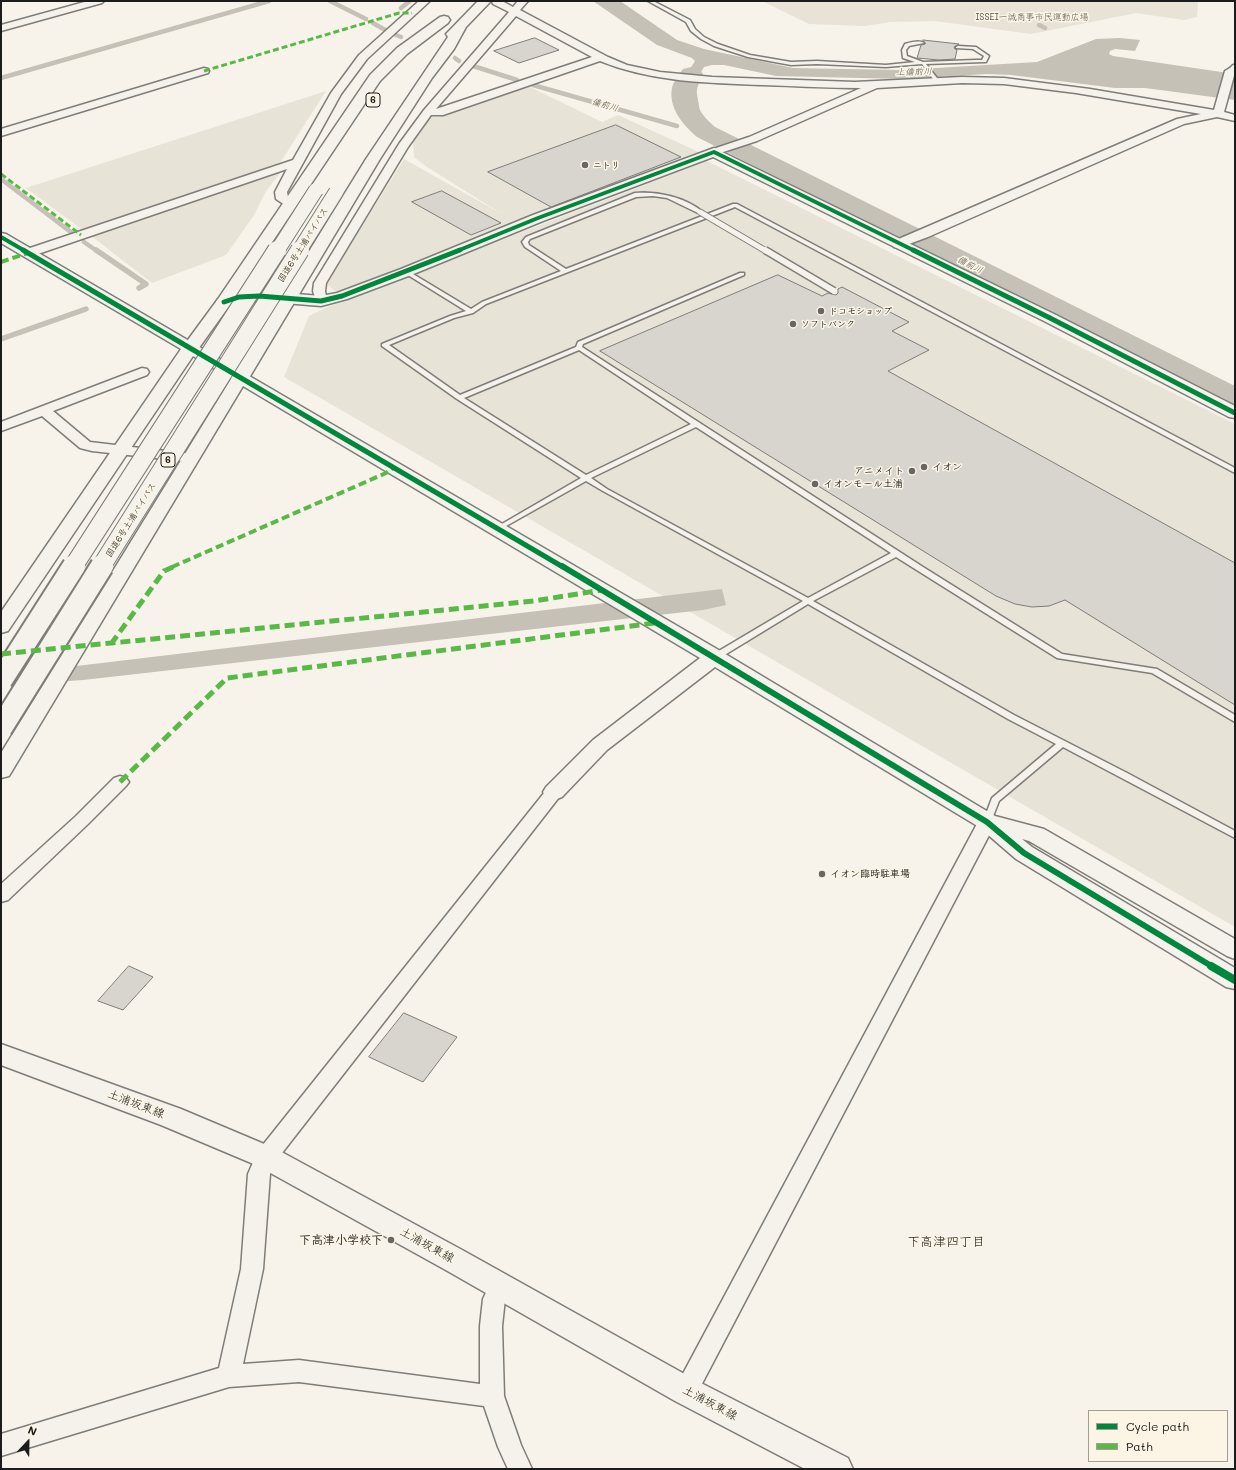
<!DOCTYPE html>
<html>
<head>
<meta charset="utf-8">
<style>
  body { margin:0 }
  #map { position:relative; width:1236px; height:1470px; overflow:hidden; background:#f7f3ea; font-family:Mali,sans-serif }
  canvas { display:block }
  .frame { position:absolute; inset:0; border:2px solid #1c1c1c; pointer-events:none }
  .legend { position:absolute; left:1088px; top:1410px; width:140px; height:52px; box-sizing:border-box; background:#fcf5e5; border:1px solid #a29e95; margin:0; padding:5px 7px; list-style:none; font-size:12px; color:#1c1c1c }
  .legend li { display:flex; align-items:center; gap:8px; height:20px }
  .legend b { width:20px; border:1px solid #a29e95 }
  .north { position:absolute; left:8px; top:1422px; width:40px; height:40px; -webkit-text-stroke:3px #fcf5e5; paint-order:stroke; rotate:22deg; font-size:11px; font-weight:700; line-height:16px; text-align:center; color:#1c1c1c }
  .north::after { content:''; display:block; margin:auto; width:14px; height:18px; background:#1c1c1c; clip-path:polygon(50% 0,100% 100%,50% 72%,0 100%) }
</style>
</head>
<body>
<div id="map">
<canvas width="1236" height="1470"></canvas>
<div class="frame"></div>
<ul class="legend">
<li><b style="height:5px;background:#00873e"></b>Cycle path</li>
<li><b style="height:5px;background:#58b947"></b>Path</li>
</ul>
<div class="north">N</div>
</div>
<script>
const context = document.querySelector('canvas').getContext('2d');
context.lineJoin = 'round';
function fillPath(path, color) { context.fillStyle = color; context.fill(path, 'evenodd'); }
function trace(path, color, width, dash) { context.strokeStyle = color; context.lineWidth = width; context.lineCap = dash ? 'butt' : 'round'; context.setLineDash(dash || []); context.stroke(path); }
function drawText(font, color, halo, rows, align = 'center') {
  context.font = font + ' Mali,"Klee One",sans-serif'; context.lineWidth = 3; context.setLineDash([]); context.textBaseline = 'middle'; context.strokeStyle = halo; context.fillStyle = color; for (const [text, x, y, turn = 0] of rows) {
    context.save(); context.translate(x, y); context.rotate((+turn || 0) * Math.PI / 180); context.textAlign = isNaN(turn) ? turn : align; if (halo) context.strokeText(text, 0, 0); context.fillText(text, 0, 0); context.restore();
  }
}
fillPath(new Path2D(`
  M528,86L602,122L618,115L701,153L339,294L326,284L404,159L502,214L427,167L414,157L413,141L429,117H438Z
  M326,91L280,163L84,231L26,188Z
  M707,161L1235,424V927L284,377L309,316L332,305Z
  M278,170L282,171L266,191L254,215L226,255L152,283L90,235Z`), '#e8e3d7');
fillPath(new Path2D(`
  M762,1H1198L1197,17L1184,20L1136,13L1031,34L935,21L890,22L865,26L809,24Z`), '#e8e2d7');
fillPath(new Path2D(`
  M593,1H620L677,40L704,49L793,68L901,70L1037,62L1096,39L1120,38L1140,40L1135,51L1115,49L1110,51L1109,54L1113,56L1235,74V100L1145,88H1115L1011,75L987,74L903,79L776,76L724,65H712L704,67L695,83L702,123H691C678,93 676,90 695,61L692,58L657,45Z
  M722,589L726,605L703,610L83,680L1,686V675Z`), '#c5c1b7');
trace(new Path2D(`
  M330,1L366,19
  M401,8L410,1
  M373,23L387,31
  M1039,25L1045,28
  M396,35L401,37
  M455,58L459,61
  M470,65L517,80
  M1,78L269,1
  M533,85L677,126
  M1,179L72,233
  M84,242L97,251`), '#c5c1b7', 4.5);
trace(new Path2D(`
  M96,250L146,284L139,288
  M1,339L86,309`), '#c5c1b7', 5.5);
fillPath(new Path2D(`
  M691,67L699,69L703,74C691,97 695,110 715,127L1235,386V407L1224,405L697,137C684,126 668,108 672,88C673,82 679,75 683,69Z`), '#c5c1b7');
const building = new Path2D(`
  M535,38L559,50L519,63L494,51Z
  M923,40L959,44L954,47L955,49L957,50L955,59L939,60L917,58L921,45L925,44Z
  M616,125L681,157L551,207L488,172Z
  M442,191L501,223L471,235L412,202Z
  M778,275L822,296L828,293L836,295L838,293V289L842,287L909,322L892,331L929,350L888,371L1235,563V705L1065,600L1049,606L1032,607L1015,604L996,596L600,351Z
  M129,966L153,977L123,1010L98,1001Z
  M404,1013L457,1037L423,1082L369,1057Z`);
fillPath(building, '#d8d5cf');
trace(building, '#7f7d79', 1);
const service = new Path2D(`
  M648,1H653L690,20L695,29L704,37L718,44L750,55L791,62L817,61L886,65L915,62L903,58L902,50L905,44C911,42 919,40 924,43L909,46L906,50L907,56L923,62L976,60H982L984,56L973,49L956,48V47L958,46L976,47L989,56L986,62H984L926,64L940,82L938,83H936L922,64L886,67L817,64L791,65L748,57L714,46L701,39L691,31L686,22Z
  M1233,65H1235V69L1232,72H1228V70Z
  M635,193C658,191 685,197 703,212L698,213L667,198L653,196L636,197L530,239L528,242L529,245L566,269L733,204H737L1235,468V473L735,207L486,304L473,313L454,318L389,345L460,395L576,347L578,342L740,273H744V275L583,344L582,347L923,567L1062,654L1157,669L1235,715V722L1152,673L1057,658L896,557L813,601L1014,715L1129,774L1235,831V838L1063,747L999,801L990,824H984L983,822L992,798L1056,744L1008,719L808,604L718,659H712L711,657L712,655L803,601L603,491L586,481L499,530H495L493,529L495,528L581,478L457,399L382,346V344L450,316L466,311L403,272L408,271L471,309L482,302L561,271L525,247L522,242L526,237ZM579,350L691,424L586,475L464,398ZM696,427L891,553L808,598L607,489L591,478Z`);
const minor = new Path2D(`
  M88,1H104L102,3L1,31V25Z
  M419,1H430L367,59L341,94L287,192L288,197L295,203L293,205H285L276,199L275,192L287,169L32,256H24L22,253L24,250L293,160L331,93L359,55Z
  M492,1H502L513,7L518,1H528L520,10L608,57L627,65L660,72L712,77L855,82L962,77L1004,78L1090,89L1214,110L1225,71L1230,68L1234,69L1235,72L1224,112L1235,115V121L1217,117L1184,124L928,237L898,248L894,247L892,244L894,241L1177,119L1201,114L1076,93L1004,84L962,83L877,88L757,141L714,155L708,152L710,150L749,137L861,88C828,88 796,86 763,85C708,83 652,82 600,61L443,115H431L408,147L326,283L325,291L327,301L325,304H317L313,291L314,283L399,144L424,110L509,12L493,4ZM516,16L592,57L436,109Z
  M204,68L208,69L209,71L208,73L1,136V129Z
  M142,368L147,369L149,372L147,375L53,411L90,442L191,454L196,455L198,458L196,461L191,462L92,451L80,448L42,416L1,431V422Z
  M120,776L126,778L129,782L126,786L88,824L8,900L1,902V884L76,816L114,778Z
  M554,786L560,788L563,792L560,796L275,1162L270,1174L263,1269L243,1364L299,1360L480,1384V1326L483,1299L492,1279L500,1276L508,1279L511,1286L505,1299L502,1326L504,1396L521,1445L532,1469H508L498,1447L484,1406L299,1382L229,1387L1,1456V1434L219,1368L241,1269L248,1174L258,1151L548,788Z
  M987,816L993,818L996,822L694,1399L686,1402L678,1399L674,1391L678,1383L978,822L981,818Z`);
const tertiary = new Path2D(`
  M714,148L1056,315L1235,406V418L1229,417L1044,321L713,157L543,221L411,275L347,299L321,306L259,301L241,302L224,307L218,305L216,302L218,299L239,292L259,291L321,296L337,293L401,269L533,215Z
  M1,233L6,234L722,652L995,816L1044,829L1235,939V959L1227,956L1029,841L1022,839L1032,847L1235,968V989L1226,987L1016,859L979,827L715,667L607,750L562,797L554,800L546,797L543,792L546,787L593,740L700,658L243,386L9,776L1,778V753L231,379L193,356L8,631L1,633V612L181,349L1,243Z`);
const secondary = new Path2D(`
  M1,1044L181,1109L276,1149L464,1251L697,1381L848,1458L853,1469H805L675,1401L444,1269L256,1165L161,1125L1,1065Z`);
const trunk = new Path2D(`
  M478,1H491L466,27L454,49L432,78L380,159L249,378L246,382L240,383L234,382L231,378L366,159L448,37L446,34Z
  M444,16L448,17L450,20L448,23L407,54L380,81L232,302L196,352L190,353L184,352L182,348L218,299L370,75L397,48L440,17Z`);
trace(service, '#7f7d79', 3);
trace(minor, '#7f7d79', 3);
trace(tertiary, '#7f7d79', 3);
trace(secondary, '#7f7d79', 3);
trace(trunk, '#7f7d79', 3);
fillPath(service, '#f5f2ec');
fillPath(minor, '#f5f2ec');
fillPath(tertiary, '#f5f2ec');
fillPath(secondary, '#f5f2ec');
fillPath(trunk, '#f5f2ec');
const serviceBridgeFar1 = new Path2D(`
  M700,212L766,251`);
const serviceBridge = new Path2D(`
  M765,250L834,291`);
const trunkBridgeFar2 = new Path2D(`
  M277,251L316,190
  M299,251L336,192`);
const trunkBridgeFar1 = new Path2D(`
  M73,567L277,250
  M101,567L300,250`);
const trunkBridge = new Path2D(`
  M1,680L74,566
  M1,728L102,566`);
trace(serviceBridgeFar1, '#7f7d79', 7, []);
trace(serviceBridge, '#7f7d79', 9, []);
trace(trunkBridgeFar2, '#7f7d79', 16, []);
trace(trunkBridgeFar1, '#7f7d79', 20, []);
trace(trunkBridge, '#7f7d79', 26, []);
trace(serviceBridgeFar1, '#f5f2ec', 5);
trace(serviceBridge, '#f5f2ec', 6);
trace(trunkBridgeFar2, '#f5f2ec', 14);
trace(trunkBridgeFar1, '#f5f2ec', 18);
trace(trunkBridge, '#f5f2ec', 22);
trace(new Path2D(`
  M204,71L399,13H412
  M1,174L81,235`), '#58b947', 3, [6, 3]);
trace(new Path2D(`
  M1,262L28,253
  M172,567L386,473L393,468`), '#58b947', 4, [8, 4]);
trace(new Path2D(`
  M111,644L164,571L175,566
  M1,654L534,601L602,590
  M120,782L227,678L655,623`), '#58b947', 5, [10, 5]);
trace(new Path2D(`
  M1,237L25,251
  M457,251L538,218L714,152L915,251`), '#00873e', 4);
trace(new Path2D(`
  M23,250L563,567
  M913,250L1050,318L1235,413
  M224,302L239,297L259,296L321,301L342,296L460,250`), '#00873e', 5);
trace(new Path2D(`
  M562,566L987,822L1024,853L1213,967`), '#00873e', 6);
trace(new Path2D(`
  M1211,966L1235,980`), '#00873e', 8);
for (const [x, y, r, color] of [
  [585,165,4,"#696764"],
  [821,311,4,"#696764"],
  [793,324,4,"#696764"],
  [924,467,4,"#696764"],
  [912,471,4,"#696764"],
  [815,484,4,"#696764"],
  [822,874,4,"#696764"],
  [391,1240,4,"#696764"]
]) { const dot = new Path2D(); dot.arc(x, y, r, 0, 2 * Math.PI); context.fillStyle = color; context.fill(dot); trace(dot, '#fcf5e5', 1.5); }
drawText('9px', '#555450', '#fcf5e5', [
  ["ISSEI一誠商事市民運動広場",1032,17]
]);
drawText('italic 9px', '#575551', '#fcf5e5', [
  ["上備前川",914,72,-1],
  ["備前川",605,105,16],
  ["備前川",970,265,27]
]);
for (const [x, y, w] of [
  [373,100,14],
  [168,460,14]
]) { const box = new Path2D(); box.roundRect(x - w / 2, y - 7, w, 14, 3); context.fillStyle = '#fcf5e5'; context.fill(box); trace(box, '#1c1c1c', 1); }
drawText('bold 9px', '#1c1c1c', null, [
  ["6",373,100],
  ["6",168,460]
]);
drawText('bold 9px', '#1c1c1c', '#fcf5e5', [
  ["ニトリ",593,165],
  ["ドコモショップ",829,311],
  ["ソフトバンク",801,324]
], 'left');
drawText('9px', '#1c1c1c', '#fcf5e5', [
  ["国道6号土浦バイパス",303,245,-58],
  ["国道6号土浦バイパス",131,520,-58]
]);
drawText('bold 10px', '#1c1c1c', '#fcf5e5', [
  ["イオン",932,467],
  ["アニメイト",904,471,"right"],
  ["イオンモール土浦",823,484],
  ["イオン臨時駐車場",830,874]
], 'left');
drawText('12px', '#1c1c1c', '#fcf5e5', [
  ["土浦坂東線",136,1104,21],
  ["土浦坂東線",427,1245,29],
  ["土浦坂東線",710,1403,28]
]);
drawText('bold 12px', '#1c1c1c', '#fcf5e5', [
  ["下高津小学校下",383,1240]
], 'right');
drawText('13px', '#1c1c1c', '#fcf5e5', [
  ["下高津四丁目",946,1242]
]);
</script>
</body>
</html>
